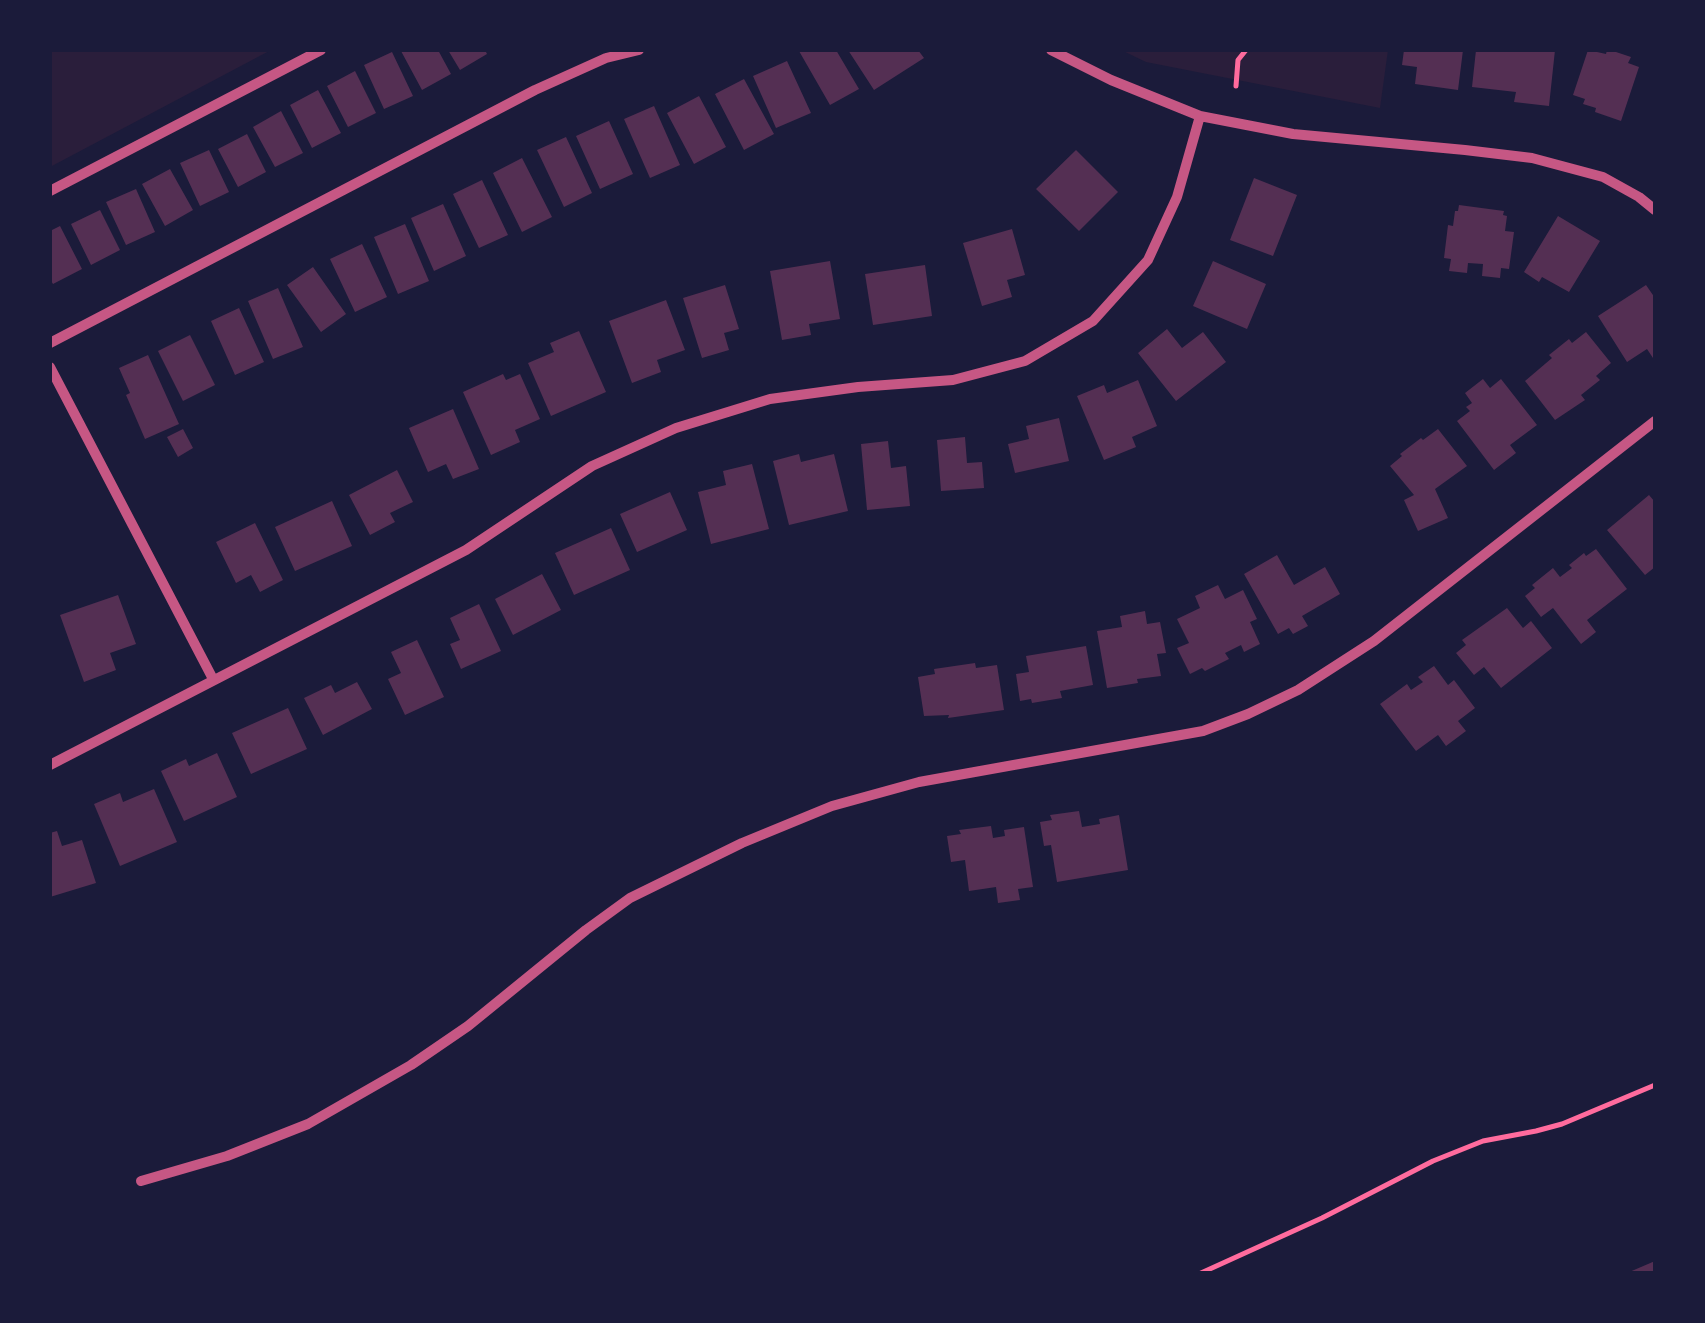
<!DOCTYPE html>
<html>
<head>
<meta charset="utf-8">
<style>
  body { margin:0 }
  #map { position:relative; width:1705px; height:1323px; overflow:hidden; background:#1b1b3a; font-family:Georgia,serif }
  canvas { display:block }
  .frame { position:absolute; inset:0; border:52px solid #1b1b3a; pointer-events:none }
</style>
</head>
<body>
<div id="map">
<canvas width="1705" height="1323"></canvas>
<div class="frame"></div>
</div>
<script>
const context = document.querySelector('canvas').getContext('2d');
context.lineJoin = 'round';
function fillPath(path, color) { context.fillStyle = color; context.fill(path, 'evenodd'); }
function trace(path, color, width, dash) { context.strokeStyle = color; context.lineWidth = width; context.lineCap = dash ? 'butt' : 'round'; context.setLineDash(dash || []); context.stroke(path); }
fillPath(new Path2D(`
  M50,50H271L50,167Z
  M1121,50H1388L1380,108L1146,62Z`), '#2a1e3b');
fillPath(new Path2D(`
  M404,50H438L451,74L422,90L401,51Z
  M448,50H485L487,54L460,70Z
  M801,50H836L859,89L830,105L799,51Z
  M848,50H918L924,58L874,90Z
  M1404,50H1463L1458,90L1415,84L1417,67L1402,65Z
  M1476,50H1555L1549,106L1514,102L1516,92L1472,87Z
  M1588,50L1606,54L1607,50H1610L1631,57L1628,63L1639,67L1621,121L1595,112L1596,108L1583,104L1585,99L1573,95Z
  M392,52L413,96L384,109L364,65Z
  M787,61L811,113L776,128L753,76Z
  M355,71L376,113L348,127L327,86Z
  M744,79L774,134L744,150L715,94Z
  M318,90L341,133L312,148L290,105Z
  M699,96L726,147L694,164L667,113Z
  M654,106L680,165L650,178L624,119Z
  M281,111L303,153L275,167L253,127Z
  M609,121L633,174L600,189L576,136Z
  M247,134L266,172L238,187L218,149Z
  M566,137L592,193L564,207L537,150Z
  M209,150L229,192L200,206L180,163Z
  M1076,150L1118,192L1079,231L1036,189Z
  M522,158L552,217L522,232L493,173Z
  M170,169L193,210L165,226L142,184Z
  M1254,178L1297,195L1273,256L1230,240Z
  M482,180L508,235L479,248L453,194Z
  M136,189L155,232L126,245L106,202Z
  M443,204L466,256L434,271L411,218Z
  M1459,205L1504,211L1503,215L1507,216L1505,231L1514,232L1509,269L1501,268L1500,278L1482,276L1483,264L1468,263L1467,273L1449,271L1451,259L1444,258L1448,225L1453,226L1455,211H1458Z
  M100,210L120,250L91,265L71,224Z
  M1558,216L1600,241L1569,292L1542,277L1539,282L1524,272Z
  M405,224L429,281L398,294L374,237Z
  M60,226L82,269L53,284L50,279V231Z
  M1012,229L1025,275L1007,280L1012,297L982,306L963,243Z
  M362,244L387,297L355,312L330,259Z
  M830,261L840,319L809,324L811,335L782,340L770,271Z
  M1213,261L1266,284L1247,329L1193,306Z
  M925,265L932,316L873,325L865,274Z
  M313,267L346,314L321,332L287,285Z
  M725,285L739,329L724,333L729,350L702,358L683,298Z
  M1646,285L1655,298V361L1647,349L1627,362L1598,316Z
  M278,288L303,347L273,359L248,301Z
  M666,300L685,350L657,360L661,372L632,383L609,321Z
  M239,308L264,362L235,375L211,321Z
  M1167,329L1182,348L1203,332L1226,362L1176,401L1138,353Z
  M579,331L606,392L551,416L528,363L554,352L550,343Z
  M1586,332L1611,363L1596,376L1600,380L1581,395L1585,400L1555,420L1525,381L1552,358L1549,355L1569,339L1572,343Z
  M190,335L215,385L183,401L158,351Z
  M148,355L179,424L145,439L126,395L130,393L119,368Z
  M503,374L506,380L520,374L540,419L515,430L520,442L491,455L463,392Z
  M1483,379L1490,388L1501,379L1537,425L1510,445L1516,453L1494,470L1457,421L1470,411L1466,407L1472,403L1465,393Z
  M1138,380L1157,426L1132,437L1136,447L1104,460L1077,396L1104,385L1107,393Z
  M453,409L479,469L453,479L446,464L428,472L409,428Z
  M1059,418L1069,461L1015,473L1008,444L1029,439L1026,426Z
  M183,429L193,448L178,457L167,437Z
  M1438,429L1467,466L1435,489L1448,518L1418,531L1404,500L1414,495L1390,466L1402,456L1400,454L1421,438L1423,440Z
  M965,437L967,463L982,462L984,488L941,491L937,440Z
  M888,441L891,468L906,466L910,506L867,510L861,444Z
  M799,454L801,462L834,454L848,511L789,525L773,461Z
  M752,464L769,529L711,544L698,492L726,485L723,471Z
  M397,470L413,502L390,513L395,522L370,535L349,495Z
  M670,492L687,530L637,552L620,514Z
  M1649,495L1655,502V567L1645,575L1607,530Z
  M332,501L352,546L295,571L275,527Z
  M255,523L283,580L260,592L251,575L236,583L216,542Z
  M611,528L630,570L574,595L555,553Z
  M1596,549L1627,589L1587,620L1596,632L1581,644L1553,608L1541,617L1525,596L1535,588L1532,585L1553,568L1560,577L1572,568L1569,565L1584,553L1586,556Z
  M1277,555L1294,585L1325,567L1340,594L1302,616L1308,626L1293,634L1289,628L1278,634L1244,574Z
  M542,574L561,610L513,635L495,599Z
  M1218,585L1225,599L1243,590L1257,619L1250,622L1260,644L1244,652L1241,645L1225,653L1229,659L1205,671L1202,668L1190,674L1177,648L1189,643L1177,619L1200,608L1195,596Z
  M118,595L136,644L110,653L116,670L84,682L60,615Z
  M479,604L501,651L461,669L450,644L460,640L450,618Z
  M1507,608L1523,628L1531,621L1552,648L1501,688L1484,667L1474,675L1456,653L1466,645L1462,640Z
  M1145,611L1147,624L1160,622L1166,653L1157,654L1161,676L1137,679L1138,683L1107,688L1097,631L1122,627L1120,616Z
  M417,640L444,697L405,715L388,679L401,673L391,652Z
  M1086,646L1093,685L1060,691L1062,698L1032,703L1031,699L1020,701L1016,674L1029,672L1026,656Z
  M975,663L976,668L997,665L1004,710L948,718L949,715L924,716L918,677L935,674L934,669Z
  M1434,666L1448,685L1454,680L1475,708L1458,721L1466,731L1446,746L1438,735L1416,751L1380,704L1407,684L1411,690L1423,682L1418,677Z
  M357,682L372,709L323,735L304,698L331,685L335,693Z
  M288,708L307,749L251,774L232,733Z
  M217,753L237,797L184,821L161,771L186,759L189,766Z
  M154,789L177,842L120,866L94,804L120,793L123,802Z
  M1079,811L1082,827L1100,824L1099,819L1119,815L1128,870L1057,882L1051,845L1044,846L1040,822L1052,820L1050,815Z
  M991,826L993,838L1005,836L1004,830L1024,827L1033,887L1018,889L1020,900L998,903L996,887L969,891L965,860L951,862L947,836L961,834L959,830Z
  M57,831L62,846L82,840L96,883L50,897V833Z
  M1655,1261V1273H1627Z`), '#542f53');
trace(new Path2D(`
  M1236,86L1238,60L1246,50
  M1201,1273L1322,1218L1433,1161L1483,1141L1536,1131L1562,1124L1655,1085`), '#ff6b9d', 5);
trace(new Path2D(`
  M1051,50L1111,80L1200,116L1293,134L1465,150L1532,158L1603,177L1639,197L1655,210
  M50,191L321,50
  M50,343L535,90L606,58L639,50
  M50,367L213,679
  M50,765L466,550L592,466L676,428L770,399L858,387L953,380L1025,361L1093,321L1148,260L1177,197L1200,116
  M141,1181L227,1156L308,1124L411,1065L468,1026L586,930L630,898L742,843L832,806L919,782L1203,731L1248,714L1298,690L1374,641L1655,421`), '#c65784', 10);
</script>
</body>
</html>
